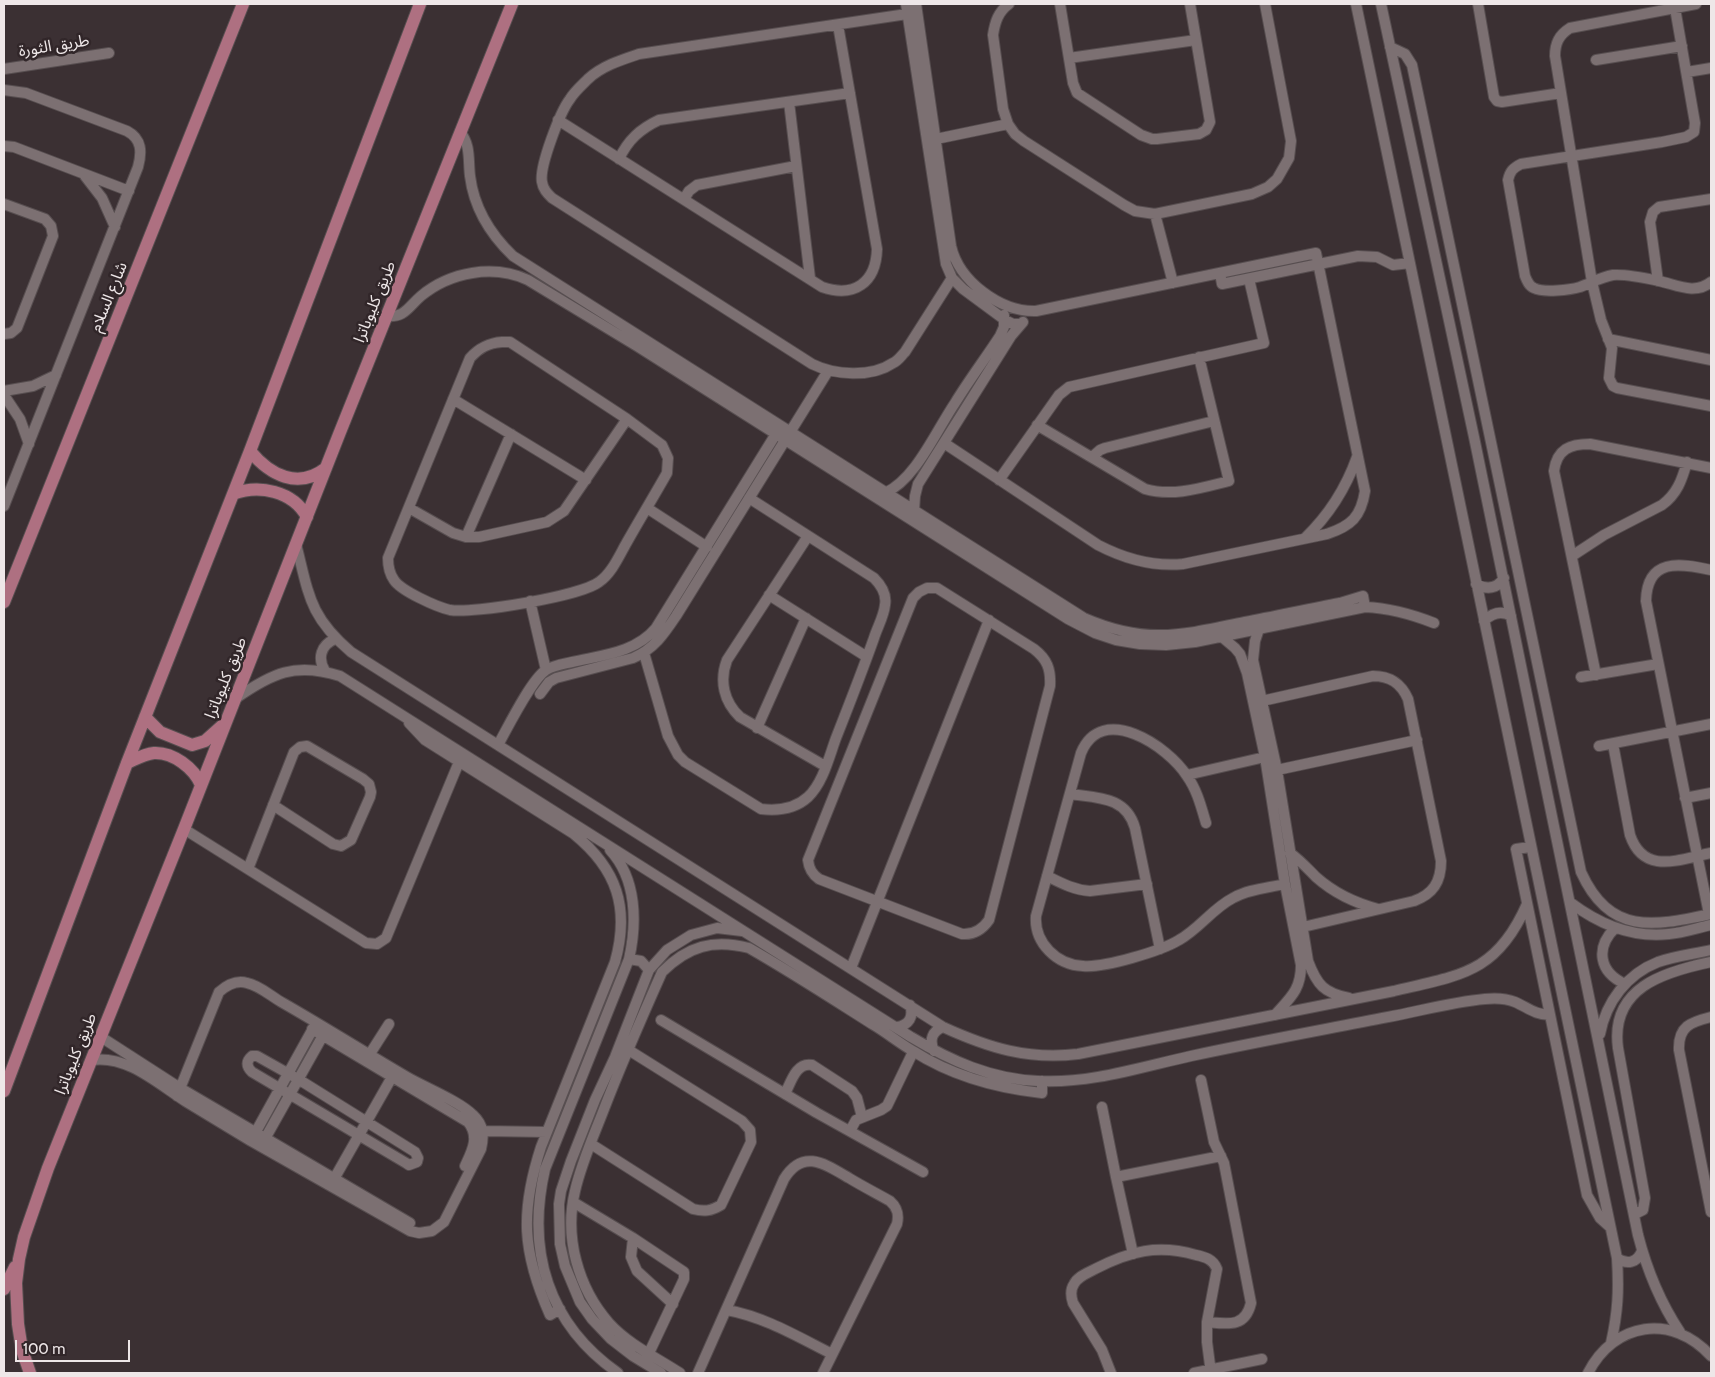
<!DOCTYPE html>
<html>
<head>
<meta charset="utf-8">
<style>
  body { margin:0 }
  #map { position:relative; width:1715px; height:1377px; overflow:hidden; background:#3b3033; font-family:Cabin,sans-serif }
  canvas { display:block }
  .frame { position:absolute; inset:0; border:5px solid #eee7e8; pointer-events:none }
  .scale { position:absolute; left:15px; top:1340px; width:115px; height:22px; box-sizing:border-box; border:2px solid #eee7e8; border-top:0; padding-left:6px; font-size:15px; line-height:18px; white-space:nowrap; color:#eee7e8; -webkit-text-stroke:4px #312629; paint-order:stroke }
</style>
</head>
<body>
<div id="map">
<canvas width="1715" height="1377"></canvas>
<div class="frame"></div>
<div class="scale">100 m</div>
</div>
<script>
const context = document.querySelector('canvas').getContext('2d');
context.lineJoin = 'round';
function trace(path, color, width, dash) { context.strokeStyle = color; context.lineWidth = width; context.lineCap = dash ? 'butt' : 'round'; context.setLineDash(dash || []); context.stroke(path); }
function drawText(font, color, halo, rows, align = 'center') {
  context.font = font + ' Cabin,"Noto Sans Arabic",sans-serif'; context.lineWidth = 5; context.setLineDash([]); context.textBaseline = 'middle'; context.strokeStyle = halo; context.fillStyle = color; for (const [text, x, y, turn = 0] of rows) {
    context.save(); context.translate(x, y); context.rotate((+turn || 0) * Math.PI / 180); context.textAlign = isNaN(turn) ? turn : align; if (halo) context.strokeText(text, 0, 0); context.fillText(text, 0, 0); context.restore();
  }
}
const minor = new Path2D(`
  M906,4L946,264L952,278L963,289L1005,320L1013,324H1021
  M916,4L951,246C959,281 1000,312 1036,311L1316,253L1365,491C1361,517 1351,526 1327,534L1183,564C1152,567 1125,559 1098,545L944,443
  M1009,4C998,12 995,22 993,35L1003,109L1008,124L1015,134L1024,141L1124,205L1135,211L1155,214L1252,194L1268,187L1277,179L1289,158L1291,141L1265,4
  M1060,4L1073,83L1077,93L1141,135L1152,139H1157L1199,134L1206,130L1210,122L1190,4
  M1356,4L1617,1258C1619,1290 1618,1312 1611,1343
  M1381,4L1474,437L1638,1235C1647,1270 1660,1302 1680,1332
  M1478,4L1494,97L1497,101L1502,102L1561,93
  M1696,4L1570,28C1559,35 1555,43 1555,56L1592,282L1601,320L1612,348L1609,378L1613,386L1617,388L1711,406
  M1675,8L1695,123L1694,132L1686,137L1662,142L1521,164C1513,168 1510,171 1508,180L1525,276C1527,281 1529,286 1534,288C1543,293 1570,290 1580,287C1591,283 1601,277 1613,275C1627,274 1645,278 1659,281C1677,285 1695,295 1711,282
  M907,14L639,54C621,60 602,66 588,79C582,85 574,92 570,99C560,112 539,167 542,182C543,189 547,193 552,198L812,364C834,375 871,378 893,363C898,361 901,356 905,352L952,278
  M1390,47L1405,54L1412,65L1581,872C1610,936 1654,926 1711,914
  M1069,58L1196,40
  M1596,60L1682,46
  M4,69L109,53
  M1687,72L1711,68
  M4,90L26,93L127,131C142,139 142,152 138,167L4,506
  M789,102L810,278
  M558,120L822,287C854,298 876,283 877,249L838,25
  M460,132C471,145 468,160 470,176C474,208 490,234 513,256L1084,618C1146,645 1182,635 1245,622C1277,616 1308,609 1340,603L1363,596L1365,607
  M936,139L1008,124
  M4,146L14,147L129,191
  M619,159C628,140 640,129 659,120L850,93
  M85,176L102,198L115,227
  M684,199L689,191L697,185L796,166
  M4,204L45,219L51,226L53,236L17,328L11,333L4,334
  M1155,214L1173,283
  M1220,273L1222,284L1358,256L1377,257L1393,265L1410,263
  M1658,281L1650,222L1653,212L1659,207L1711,199
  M386,316C405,318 408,307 421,296C450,272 493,264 528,280L637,346L1068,619L1095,633L1116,640L1140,644L1166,645L1195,642L1365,607C1389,608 1411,614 1434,623
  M1608,339L1711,360
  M502,342H510L627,419L662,445L668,458L667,473C654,496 640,519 627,542C619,556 612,573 599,582C581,596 473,614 450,610C437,607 401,591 394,580C389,573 388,566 388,558L470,358C479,348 488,343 502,342Z
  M4,391L33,386L56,375
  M4,395L20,419L29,444
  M453,399L586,480
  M1037,425L1145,489C1173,497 1201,488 1229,481L1199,357
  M1092,457L1100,450L1105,448L1214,421
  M999,480L1059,395L1069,387L1264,343L1249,279
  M885,493C916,479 936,431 955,403C969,380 985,359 1000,336L1004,327V315
  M409,508L453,533L466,537H479L547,522L564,511L627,419
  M647,508L707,547
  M914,511L915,496L918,484L1011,336L1023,322
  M808,536L727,660C719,681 724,702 740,717L825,766
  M466,537L511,434
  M1305,538C1329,515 1346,488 1357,457
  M296,544C309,595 309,616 351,652L943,1027C989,1048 1028,1060 1078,1054L1394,991C1461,975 1497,973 1527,904
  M1572,556L1604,535L1662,505C1677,494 1682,480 1687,462
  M1476,584C1487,590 1497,589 1504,578
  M927,588H937L1034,649C1047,659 1051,669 1050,686L989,920C982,930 974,935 962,934L819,879C812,874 809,869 808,860L913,598L919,592Z
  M769,595L867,657
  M530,601L546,670
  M1484,621C1492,613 1501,610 1511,616
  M1259,629L1255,641L1253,660L1277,770L1308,961C1317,985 1324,993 1349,998
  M1222,637L1235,648L1240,654L1247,673L1265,757L1285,884L1301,965C1301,990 1290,998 1275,1015
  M644,653L668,736L678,755L685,762L761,809C778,811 795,809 808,797C823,783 829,757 836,738C849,705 862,672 874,638C877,628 884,616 885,605C887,594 881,585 874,578L749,498
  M325,671C317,658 321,645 335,639
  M1596,675L1554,471C1557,449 1570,444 1590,444L1711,468
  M1581,677L1658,664
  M540,694L549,682L556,678L633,658C654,649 664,634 676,616L828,371
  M235,699C272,673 295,662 340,676L911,1037C951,1061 991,1079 1038,1081C1090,1084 1141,1067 1191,1056C1256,1042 1322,1030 1388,1017C1420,1011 1452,1002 1485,999C1495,998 1505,998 1515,1002C1527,1007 1535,1015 1550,1015
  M1262,701L1373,676C1390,676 1401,683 1408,699L1441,861C1441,882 1433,894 1414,901L1303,927
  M409,723L425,740L574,834C617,869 630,908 615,962L541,1147C520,1212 522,1252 550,1315L560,1309
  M757,728L806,618
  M1613,744L1630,835C1644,876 1680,859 1711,853
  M498,745C508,727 531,680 546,670C554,665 563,664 572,662C602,655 635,653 656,628L779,429
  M1599,746L1711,724
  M1277,770L1417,740
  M1187,775L1265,757
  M1070,794C1097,798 1126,796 1135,828L1160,949
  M1685,798L1711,793
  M1206,823C1201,806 1197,790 1187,776C1168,746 1102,702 1081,753L1036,916C1034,943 1057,965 1083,966C1104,968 1161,951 1179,940C1199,929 1213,908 1233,898C1249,889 1268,888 1285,884
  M184,829L366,943L377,944L386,938L459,762
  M1530,847L1516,849L1587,1195L1600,1218L1610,1227
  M610,850C637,879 637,923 629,959L545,1169C526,1251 548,1324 618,1373
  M1290,853C1300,860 1307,868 1316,877C1334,893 1355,903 1378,909
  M248,869L294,752L300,747L307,746L363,779L369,784L371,792L370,797L351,840L341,846L333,844L273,805
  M1047,876C1061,883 1074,890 1090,891L1147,884
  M1571,903C1599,924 1633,938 1669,934C1683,933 1697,928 1711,925
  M1709,914L1646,601C1647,558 1679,563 1711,570
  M1615,928C1595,948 1599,972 1625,984
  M629,959L641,961L649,970
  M851,968L989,620
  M1711,1017C1691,1022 1678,1026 1679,1050L1711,1212
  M661,1020L817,1113L923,1172
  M897,1027C909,1025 914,1017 910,1005
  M312,1029L468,1122C480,1137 472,1151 465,1166
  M1600,1034C1606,1002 1627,974 1658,962C1675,956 1694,954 1711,950
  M101,1037L180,1088L410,1223
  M934,1051C929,1040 932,1031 943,1027
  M252,1056H257L298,1079L415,1152L418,1158L417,1162L409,1165L406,1163L252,1072C246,1066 246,1061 252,1056Z
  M92,1060C127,1055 157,1083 185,1101L251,1141L410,1231L419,1233L432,1231L444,1222L481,1149C484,1136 484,1125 473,1115C459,1101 426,1088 407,1077C366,1053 325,1027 283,1003C272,997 259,985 247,983C237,980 227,985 219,992L177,1096
  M366,1060L389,1024
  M1201,1080L1214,1142L1224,1163L1251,1303C1245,1328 1228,1324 1207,1322
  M785,1094C791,1082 796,1062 812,1065L852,1091L857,1098L862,1117
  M1102,1107L1116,1177L1133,1254
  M484,1131L547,1132
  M850,1131L856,1120L881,1110L887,1106L913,1052
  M253,1137L315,1025
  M262,1144L326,1030
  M591,1144L693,1209C704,1212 711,1211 721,1205L751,1142L750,1130L742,1121L627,1049
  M1116,1177L1221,1156
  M334,1179L392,1077
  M573,1202L633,1238L684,1272V1279L649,1353
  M1635,1214L1643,1210L1645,1198L1618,1048C1610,988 1663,972 1711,962
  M633,1238L631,1257L637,1271L673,1304
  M1617,1258C1627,1265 1637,1263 1642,1251
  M727,1310C765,1317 798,1337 832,1354
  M661,1373L633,1356L611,1339L592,1319L580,1302L565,1266L560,1244L559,1204L561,1191L571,1161L595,1100L615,1057L649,970L667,950L691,935L717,928L742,931
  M680,1373C657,1358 628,1344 609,1323C578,1288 564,1237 575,1191C581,1164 594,1135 604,1109C622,1062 642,1017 662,972C688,946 713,939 749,948C791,972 831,998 872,1024C886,1032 899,1043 913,1051C952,1076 996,1088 1042,1093V1081
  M698,1373L784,1179C803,1148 825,1164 849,1178C862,1186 876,1193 890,1201C898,1208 899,1215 897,1224L823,1373
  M1111,1373L1102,1350L1073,1303C1071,1297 1070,1290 1074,1284C1078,1276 1088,1273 1095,1269C1130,1251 1158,1244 1196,1255C1205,1257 1213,1259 1217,1269L1207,1322V1342L1211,1373
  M1194,1373L1262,1359
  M1588,1373C1614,1322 1672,1313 1711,1356`);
const major = new Path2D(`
  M250,451C270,475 298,490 326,468
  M233,494C259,484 293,491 307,517
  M4,602L243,4
  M145,717L160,732L192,745L205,741L224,724
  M127,763C136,759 144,754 154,753C173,752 194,768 201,785
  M4,1091L127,763L250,451L420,4
  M4,1289L15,1267
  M30,1373L22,1350L18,1324L16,1283L19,1259L24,1237L48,1168L184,829L340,432L512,4`);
trace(minor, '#574e50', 12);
trace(major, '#574e50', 14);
trace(minor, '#7c7072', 10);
trace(major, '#ae7081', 12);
drawText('16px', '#eee7e8', '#312629', [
  ["طريق الثورة",54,46,-9],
  ["شارع السلام",109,297,-68],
  ["طريق كليوباترا",375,302,-68],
  ["طريق كليوباترا",226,678,-68],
  ["طريق كليوباترا",76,1054,-68]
]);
</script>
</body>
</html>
